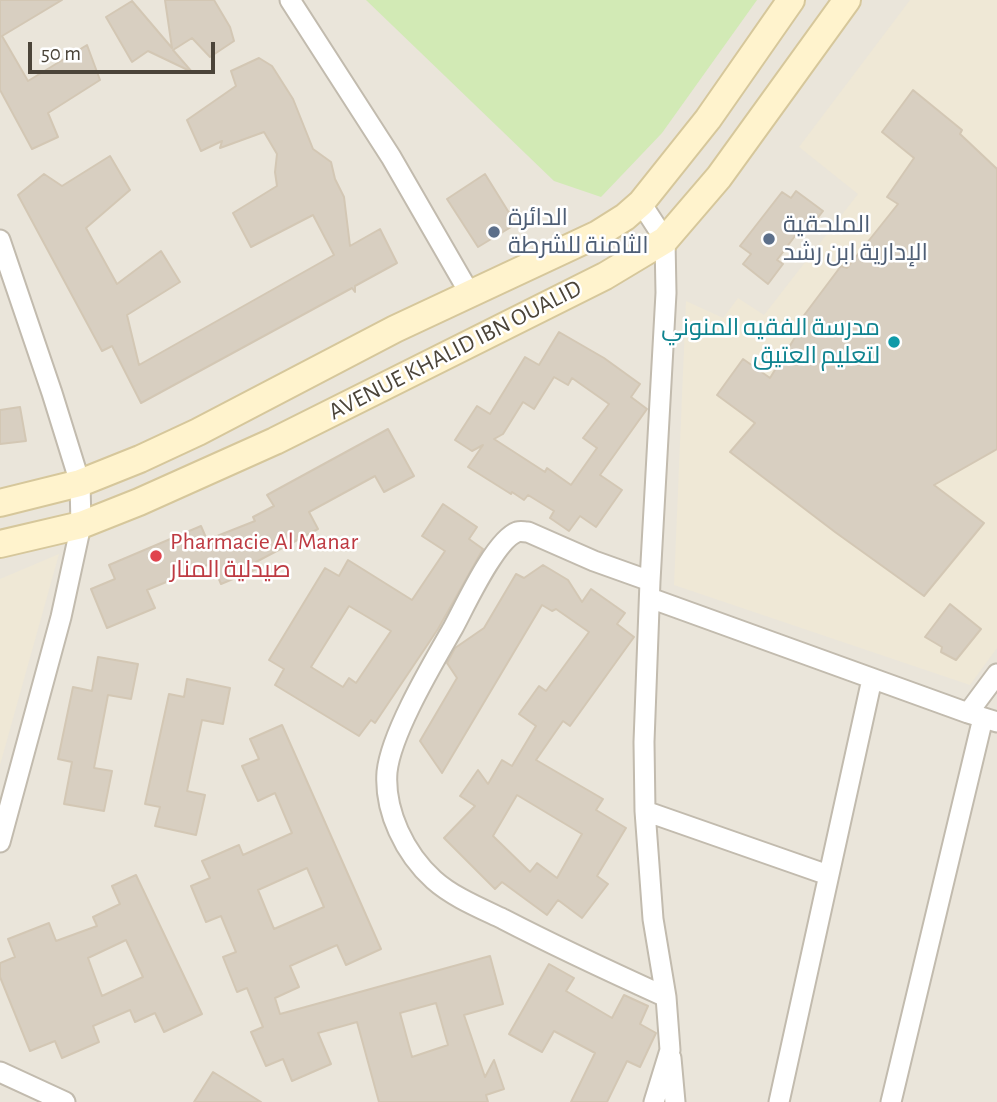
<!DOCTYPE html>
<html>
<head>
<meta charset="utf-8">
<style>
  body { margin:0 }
  #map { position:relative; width:997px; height:1102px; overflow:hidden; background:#f6f3ec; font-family:"Alegreya Sans",sans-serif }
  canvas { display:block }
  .scale { position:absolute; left:28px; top:42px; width:187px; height:32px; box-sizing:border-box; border:4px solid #4b4439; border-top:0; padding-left:9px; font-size:21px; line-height:24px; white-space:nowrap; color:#4b4439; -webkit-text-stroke:5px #fff; paint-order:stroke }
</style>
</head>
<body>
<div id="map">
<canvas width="997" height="1102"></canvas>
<div class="scale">50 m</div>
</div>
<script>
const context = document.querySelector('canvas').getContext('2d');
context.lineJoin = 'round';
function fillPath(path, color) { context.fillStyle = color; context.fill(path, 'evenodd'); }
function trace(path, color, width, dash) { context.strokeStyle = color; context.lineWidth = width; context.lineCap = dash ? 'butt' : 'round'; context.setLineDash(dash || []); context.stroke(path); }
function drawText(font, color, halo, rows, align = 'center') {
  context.font = font + ' "Alegreya Sans",Cairo,sans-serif'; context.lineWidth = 5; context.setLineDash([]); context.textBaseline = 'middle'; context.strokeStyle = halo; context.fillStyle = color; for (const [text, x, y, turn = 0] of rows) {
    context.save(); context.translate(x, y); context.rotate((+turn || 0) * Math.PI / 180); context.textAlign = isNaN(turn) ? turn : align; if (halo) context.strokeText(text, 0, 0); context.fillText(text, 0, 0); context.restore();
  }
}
fillPath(new Path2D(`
  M0,0H997V1102H0Z`), '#eae5da');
fillPath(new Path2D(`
  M910,0H997V648L970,685L674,585L686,301L723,318L738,298L764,315L858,194L799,147Z
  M59,554L0,765V579Z`), '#efe8d6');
fillPath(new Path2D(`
  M366,0H757L662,133L601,197L554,181Z`), '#d2eab5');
const building = new Path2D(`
  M0,0H62L2,36L28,81L87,45L100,80L48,113L58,137L32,149L0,90Z
  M165,0H214L230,27L234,41L210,57L192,38L173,50L192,72L148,51L132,62L106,17L132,1L172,48Z
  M259,58L272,66L293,99L313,149L331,162L335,179L344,197L350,246L380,229L397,263L355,286V292L352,288L141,403L112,346L102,351L18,195L44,174L62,186L110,156L130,190L86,228L117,284L161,251L180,282L127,315L139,365L334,255L313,215L251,247L233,213L277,186L275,172L277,154L264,132L220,148L222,141L201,151L187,120L236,86L231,71Z
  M913,90L962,130L960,134L997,169V449L934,485L984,523L924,596L835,532L730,452L755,423L717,395L743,359L770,378L802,326L799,322L841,266L847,268L898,204L887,197L914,158L882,132Z
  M485,174L516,224L478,247L447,199Z
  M796,191L823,211L806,233L801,228L777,260L783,264L768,284L743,264L751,254L740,246L782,192L791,198Z
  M559,332L604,358L640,384L631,397L647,409L600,475L622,490L596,527L580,516L569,531L550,518L554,511L528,495L524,500L512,492L511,494L468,467L483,445L472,451L455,440L477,406L490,414L525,357L539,365ZM554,377L568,385L572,378L609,404L583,438L597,448L571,485L547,468L545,472L494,439L503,434L523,402L534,409Z
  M20,407L26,441L0,444V410Z
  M388,429L414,476L384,492L375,476L309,512L318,529L256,562L259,568L221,584L212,563L147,590L155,608L107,628L91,589L115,579L109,565L201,526L207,540L255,521L253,517L274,506L267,495Z
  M443,504L477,527L469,539L483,549L438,629L375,723L371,720L359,736L275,685L284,669L269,660L325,568L339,576L348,560L412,600L445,551L422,536ZM349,606L391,631L356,683L349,678L343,687L311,667Z
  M543,565L568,580L582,602L591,589L625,613L617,624L634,637L570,726L563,721L536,760L603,799L596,810L626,828L597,876L608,884L582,918L558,900L547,915L502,882L495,889L444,838L475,806L460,796L478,770L488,784L502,760L512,766L536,726L519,714L539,686L546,691L589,632L556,609L552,611L542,605L442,773L420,741L457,678L447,663L455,648L484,628L516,574L524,578ZM517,795L582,834L557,878L537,863L530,872L493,836Z
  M950,604L981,629L956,660L941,652L942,647L925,637Z
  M98,657L138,664L131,699L108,695L94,768L112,771L104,811L64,804L72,762L58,759L73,687L92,691Z
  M187,679L230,688L223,724L202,720L187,791L205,795L196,835L155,826L160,807L145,804L169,694L184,697Z
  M282,725L381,949L346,965L337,945L290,966L299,987L275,998L280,1014L490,956L503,1004L464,1015L485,1077L494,1060L504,1089L486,1095L488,1102H379L357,1022L318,1033L331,1064L292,1081L283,1059L266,1066L251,1032L263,1027L247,988L237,992L223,957L236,952L221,916L206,922L191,886L210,878L202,861L239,845L243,855L292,833L275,793L258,801L242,766L259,759L250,739ZM307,868L324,907L274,929L258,890ZM436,1003L448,1045L412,1057L400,1013Z
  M136,875L202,1014L164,1032L155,1013L135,1022L130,1010L93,1026L99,1042L62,1058L55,1041L30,1051L0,977V963L15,957L8,939L49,923L56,941L97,926L93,917L120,904L112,886ZM126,940L143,977L102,996L88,958Z
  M549,964L574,978L566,991L612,1018L624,995L648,1006L640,1024L656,1033L640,1067L627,1061L607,1102H571L595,1053L554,1031L542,1052L509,1034Z
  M213,1072L261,1102H194Z`);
fillPath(building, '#d8cfc1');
trace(building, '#d3c7b4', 2);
const minor = new Path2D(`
  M290,0L391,157L470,294
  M641,203L665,240L666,293L650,581L644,742L645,811L653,919L666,997L670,1050L654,1102
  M0,240L52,393L80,483L81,525L61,617L0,842
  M650,581L594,561L528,532C524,532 521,531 517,532C495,540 465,606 453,628C433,663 391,733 387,772C384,811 405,854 434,880C453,897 480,908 503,919C557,947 611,972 666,997
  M650,598L968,713L997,722
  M968,713L997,674
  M645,811L828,875
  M671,1058L675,1102
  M0,1072L65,1102
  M779,1102L872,679
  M891,1102L983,718`);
const secondary = new Path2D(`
  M0,503L80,483L140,459L198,432L395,329L598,234L625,217L641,203L708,119L791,0
  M0,544L81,525L139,502L275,441L605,276L665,240L719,177L847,0`);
trace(minor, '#c2bbae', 23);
trace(secondary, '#d6c79b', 30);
trace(minor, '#fff', 19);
trace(secondary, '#fff3cd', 26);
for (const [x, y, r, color] of [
  [494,232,7,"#5c6f8a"],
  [769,239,7,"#5c6f8a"],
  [894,342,7,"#0f9aa8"],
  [156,556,7,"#e0444e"]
]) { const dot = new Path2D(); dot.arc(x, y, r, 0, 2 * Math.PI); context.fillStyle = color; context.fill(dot); trace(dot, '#fff', 2.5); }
drawText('24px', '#4e5e75', '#fff', [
  ["الدائرة",508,218],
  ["الثامنة للشرطة",508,246],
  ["الملحقية",783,225],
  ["الإدارية ابن رشد",783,253]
], 'left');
drawText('24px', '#0d838f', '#fff', [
  ["مدرسة الفقيه المنوني",880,328],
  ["لتعليم العتيق",880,356]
], 'right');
drawText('24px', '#4b4439', '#fff', [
  ["AVENUE KHALID IBN OUALID",455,350,-27]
]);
drawText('24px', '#be3a42', '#fff', [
  ["Pharmacie Al Manar",170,542],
  ["صيدلية المنار",170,570]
], 'left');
</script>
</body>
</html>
